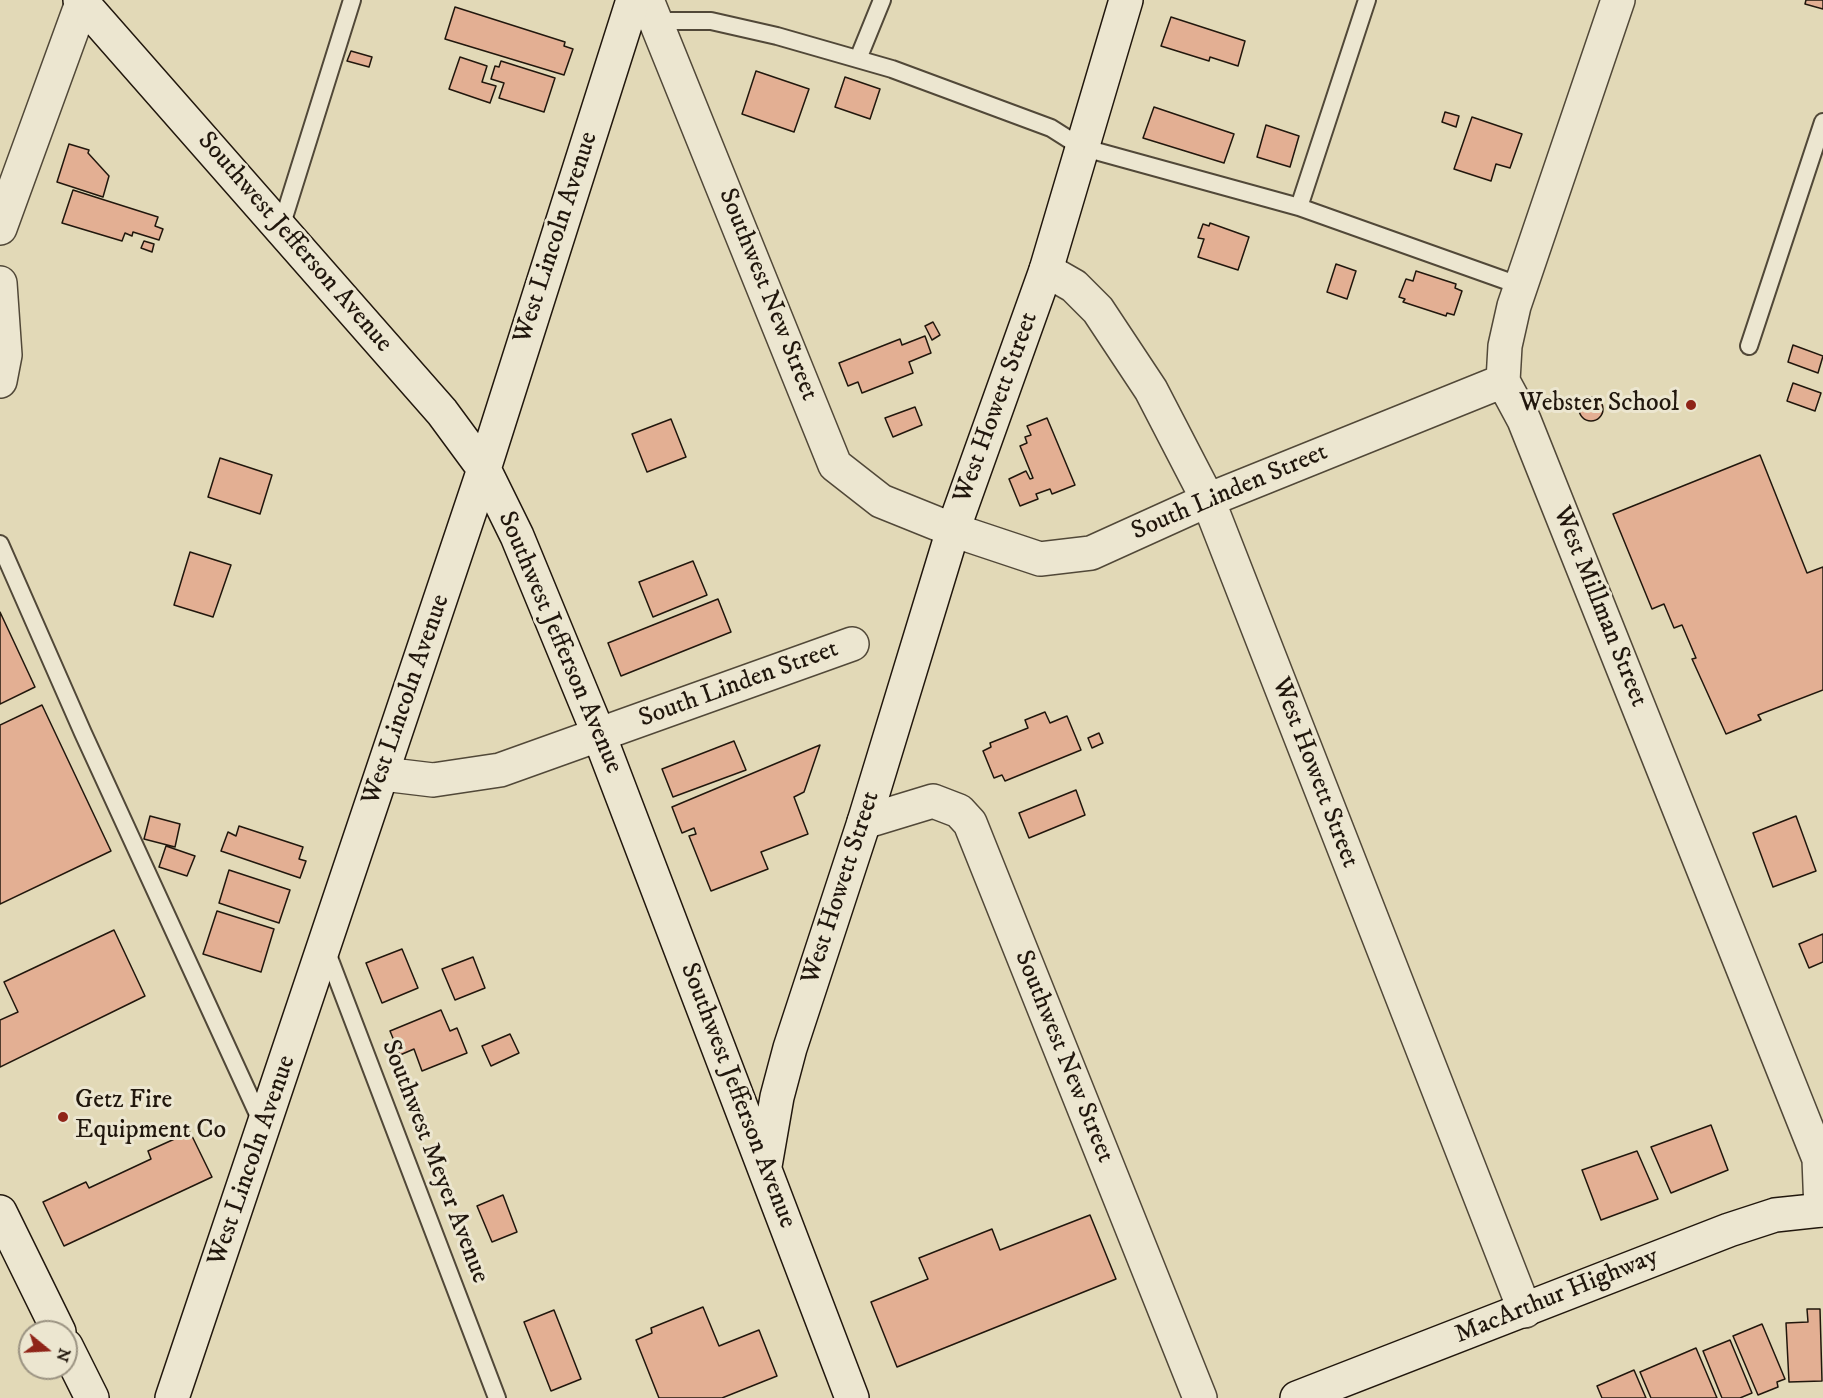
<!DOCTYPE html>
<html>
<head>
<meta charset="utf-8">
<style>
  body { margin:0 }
  #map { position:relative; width:1823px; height:1398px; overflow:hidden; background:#e2d9b7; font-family:"IM FELL DW Pica",serif }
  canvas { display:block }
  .north { position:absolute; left:18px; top:1320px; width:60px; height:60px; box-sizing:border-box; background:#ece6d0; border:2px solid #9b9382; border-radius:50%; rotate:108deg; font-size:16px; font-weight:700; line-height:24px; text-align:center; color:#21170d }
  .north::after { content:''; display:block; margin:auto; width:21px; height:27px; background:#8f2418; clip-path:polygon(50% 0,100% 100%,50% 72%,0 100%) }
</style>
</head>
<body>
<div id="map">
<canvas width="1823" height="1398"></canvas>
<div class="north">N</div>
</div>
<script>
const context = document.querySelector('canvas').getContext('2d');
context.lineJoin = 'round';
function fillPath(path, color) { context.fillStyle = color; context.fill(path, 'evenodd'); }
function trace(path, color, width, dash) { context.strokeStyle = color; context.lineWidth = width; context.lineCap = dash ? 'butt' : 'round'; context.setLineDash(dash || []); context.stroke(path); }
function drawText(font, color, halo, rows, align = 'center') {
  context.font = font + ' "IM FELL DW Pica",serif'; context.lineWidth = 6; context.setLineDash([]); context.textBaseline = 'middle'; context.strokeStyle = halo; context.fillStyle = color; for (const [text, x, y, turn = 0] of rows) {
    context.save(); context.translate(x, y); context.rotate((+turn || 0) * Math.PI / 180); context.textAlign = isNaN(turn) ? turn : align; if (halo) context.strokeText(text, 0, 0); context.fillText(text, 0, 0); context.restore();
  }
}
const building = new Path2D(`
  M1806,0H1823V9L1805,4Z
  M455,7L565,42L564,46L573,49L564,75L445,39Z
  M1171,17L1245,41L1238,66L1210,57L1209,61L1161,46Z
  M351,51L372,57L369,67L347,61Z
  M460,57L487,66L482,82L496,86L490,103L449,89Z
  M501,61L555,78L544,112L499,98L504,83L491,79L495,66L499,67Z
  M756,71L809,89L794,132L742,114Z
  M845,77L880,89L870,119L835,107Z
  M1154,107L1234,134L1224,163L1143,138Z
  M1445,112L1459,116L1456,127L1442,122Z
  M1472,117L1522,134L1510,168L1496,164L1491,181L1454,169Z
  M1266,125L1299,136L1290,167L1257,157Z
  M69,144L89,150L88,153L109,176L103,197L57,182Z
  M73,190L158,217L155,226L163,229L159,240L133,232L132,236L125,233L122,241L62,223Z
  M1210,223L1249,237L1238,270L1198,257L1204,239L1198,238L1203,224L1209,226Z
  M144,241L154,244L152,252L141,248Z
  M1336,264L1356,271L1347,299L1327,292Z
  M1416,271L1456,284L1455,288L1462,291L1454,315L1447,313L1446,316L1403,302L1405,299L1399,297L1406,279L1413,281Z
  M933,322L940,335L932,340L925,326Z
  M925,336L931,353L909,362L913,373L862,393L858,382L848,386L839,363L900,339L902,345Z
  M1793,345L1823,356L1818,373L1788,362Z
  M1793,383L1821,393L1815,411L1787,401Z
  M1579 409a12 12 0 1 1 24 0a12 12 0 1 1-24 0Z
  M915,407L922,425L893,437L885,418Z
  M1047,418L1075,485L1052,494L1050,489L1036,494L1038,499L1020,506L1009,479L1026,471L1030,479L1033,478L1020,446L1027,443L1025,437L1031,435L1027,426Z
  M671,419L686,457L647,472L632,434Z
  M1760,455L1807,573L1823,567V690L1758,715L1761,720L1726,734L1692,659L1696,658L1682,625L1674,628L1664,604L1652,609L1613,514Z
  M220,458L272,475L260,514L208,497Z
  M190,552L231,565L213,617L174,605Z
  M693,561L707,595L653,617L639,582Z
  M718,599L731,632L621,676L608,643Z
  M0,612L35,687L0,704Z
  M42,705L111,851L0,904V725Z
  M1045,712L1050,723L1067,716L1081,750L1005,781L1002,775L994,778L983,751L991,747L990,743L1028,728L1025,720Z
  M1099,733L1103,743L1092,748L1088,738Z
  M734,741L746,770L673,797L662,769Z
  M820,745L804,792L794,797L808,834L761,852L768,869L711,891L689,836L696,834L694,828L682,833L672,807Z
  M1076,790L1085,815L1029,838L1019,813Z
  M150,816L180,824L175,847L144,839Z
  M1796,816L1816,871L1773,887L1753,833Z
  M239,826L303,847L299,859L306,861L300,878L221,851L228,832L236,836Z
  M166,846L195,856L187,876L159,867Z
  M229,870L290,890L279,923L219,903Z
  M217,911L274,929L261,972L203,954Z
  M114,930L145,996L0,1067V1020L18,1012L4,982Z
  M1823,934V962L1809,968L1799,944Z
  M402,949L418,988L382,1003L366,963Z
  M473,957L485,988L455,1000L442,969Z
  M441,1010L450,1031L457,1028L467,1053L422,1071L414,1049L400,1055L390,1031Z
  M510,1034L519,1053L491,1066L482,1046Z
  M1711,1125L1728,1170L1671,1193L1651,1147Z
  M190,1132L212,1177L64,1246L43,1202L86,1182L89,1188L151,1159L148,1151Z
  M1637,1151L1658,1199L1601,1220L1582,1170Z
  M503,1195L517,1232L492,1242L477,1206Z
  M1090,1215L1116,1279L897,1367L871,1302L928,1279L919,1258L992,1229L1000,1250Z
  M703,1307L719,1346L759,1330L777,1376L722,1398H659L636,1340L652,1333L651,1328Z
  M1807,1309H1820L1822,1381L1789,1382L1786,1323L1808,1322Z
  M554,1310L581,1379L551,1391L524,1322Z
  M1762,1324L1785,1379L1777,1382L1778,1387L1758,1395L1733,1336Z
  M1730,1340L1752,1393L1740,1398H1722L1703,1351Z
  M1696,1348L1717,1398H1651L1640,1372Z
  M1634,1370L1646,1398H1602L1597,1386Z`);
fillPath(building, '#e3af93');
trace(building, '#21170d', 1.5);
const service = new Path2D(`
  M655,21H711L777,36L892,69L1051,128L1081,147L1299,207L1521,286
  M858,59L882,0
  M1299,207L1367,0
  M281,227L352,0
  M1749,346L1823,122
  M0,544L83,733L262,1123
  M325,947L497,1398`);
const minor = new Path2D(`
  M647,0L835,465L881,501L953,530L1040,559L1091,553L1208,500L1503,381
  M1618,0L1514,306L1505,346L1503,381L1524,420L1819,1159L1821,1210
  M0,228L83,0
  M1046,270L1074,286L1098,310L1151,390L1208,500L1525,1311
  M0,283L5,355L0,381
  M383,774L433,780L500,770L852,644
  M864,822L933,801L959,811L970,823L1200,1398`);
const secondary = new Path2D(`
  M80,0L442,412L484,469L517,536L599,735L852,1398
  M765,1166L777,1097L790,1048L864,822L953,530L1046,270L1126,0
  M0,1212L59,1332
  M66,1346L92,1398
  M172,1398L484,469L633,0
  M1297,1398L1729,1230L1775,1215L1823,1210`);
trace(service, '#514838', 20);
trace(minor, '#514838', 36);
trace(secondary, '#21170d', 36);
trace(service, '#ece6d0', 16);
trace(minor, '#ece6d0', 33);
trace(secondary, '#ece6d0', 33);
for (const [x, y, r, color] of [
  [1691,405,6,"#8f2418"],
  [63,1117,6,"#8f2418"]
]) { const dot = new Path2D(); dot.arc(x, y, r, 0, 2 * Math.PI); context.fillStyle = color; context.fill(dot); trace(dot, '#ece6d0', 2); }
drawText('26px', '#21170d', '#ece6d0', [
  ["West Lincoln Avenue",557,238,-72],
  ["Southwest Jefferson Avenue",294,243,49],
  ["Southwest New Street",767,295,68],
  ["West Howett Street",997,408,-70],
  ["South Linden Street",1230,493,-23],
  ["West Millman Street",1599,607,68],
  ["Southwest Jefferson Avenue",559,643,67],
  ["South Linden Street",739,685,-20],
  ["West Lincoln Avenue",407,700,-71],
  ["West Howett Street",1314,773,69],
  ["West Howett Street",842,888,-72],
  ["Southwest New Street",1063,1057,68],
  ["Southwest Jefferson Avenue",737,1096,69],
  ["West Lincoln Avenue",253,1161,-71],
  ["Southwest Meyer Avenue",434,1162,69],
  ["MacArthur Highway",1557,1297,-22]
]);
drawText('26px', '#21170d', '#ece6d0', [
  ["Webster School",1679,405],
  ["Getz Fire",75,1102,"left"],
  ["Equipment Co",75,1132,"left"]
], 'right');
</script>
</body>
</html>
